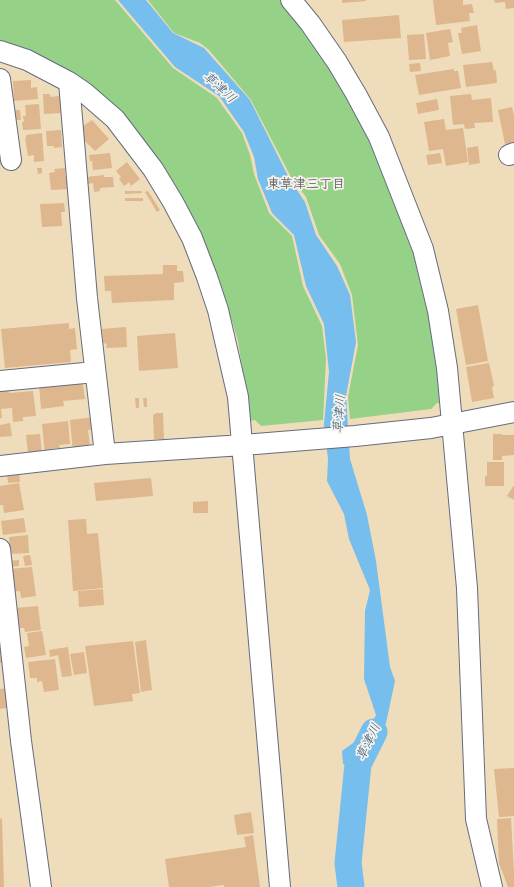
<!DOCTYPE html>
<html>
<head>
<meta charset="utf-8">
<style>
  body { margin:0 }
  canvas { display:block; background:#eedcba }
</style>
</head>
<body>
<canvas width="514" height="887"></canvas>
<script>
const context = document.querySelector('canvas').getContext('2d');
context.lineJoin = 'round';
function fillPath(path, color) { context.fillStyle = color; context.fill(path, 'evenodd'); }
function trace(path, color, width, dash) { context.strokeStyle = color; context.lineWidth = width; context.lineCap = dash ? 'butt' : 'round'; context.setLineDash(dash || []); context.stroke(path); }
function drawText(font, color, halo, rows, align = 'center') {
  context.font = font + ' Pangolin,"Klee One",sans-serif'; context.lineWidth = 3.5; context.setLineDash([]); context.textBaseline = 'middle'; context.strokeStyle = halo; context.fillStyle = color; for (const [text, x, y, turn = 0] of rows) {
    context.save(); context.translate(x, y); context.rotate((+turn || 0) * Math.PI / 180); context.textAlign = isNaN(turn) ? turn : align; if (halo) context.strokeText(text, 0, 0); context.fillText(text, 0, 0); context.restore();
  }
}
fillPath(new Path2D(`
  M0,0H115L173,68L217,98L242,133L250,155L254,174L269,213L292,236L303,286L322,326L326,359L323,420L261,426L255,420L250,421L238,341L231,318L219,282L176,192L53,63L27,49L0,40Z
  M148,0H283L314,43L372,139L410,241L429,319L443,403H437L431,409L350,419L348,397L358,345L352,295L340,264L319,235L306,197L292,179L251,100L209,50L200,43L174,33Z`), '#95d288');
fillPath(new Path2D(`
  M118,0H146L173,33L204,48L250,100L290,180L305,202L316,235L337,266L350,295L356,342L346,396L350,459L367,515L376,561L390,667L395,681L386,723L373,745L369,761L358,764H343L342,751C359,739 367,734 376,715L364,679L365,611L370,590L349,539L344,514L327,481L328,459L324,424L329,372L324,324L306,286L294,235L272,213L258,179L254,157L244,132L219,96L175,67Z`), '#75beed');
trace(new Path2D(`
  M351,887L348,863L358,764L374,732`), '#75beed', 27);
fillPath(new Path2D(`
  M342,0H366V1L342,3Z
  M433,0H463V5L472,4L474,13H469L470,21L436,25Z
  M494,0H514V8L506,9L505,2L495,3Z
  M399,15L401,38L344,42L342,20Z
  M477,25L481,51L462,54L458,33H462L461,28Z
  M450,29L453,42L448,43L450,56L430,60L426,33Z
  M424,34L426,59L409,60L407,35Z
  M492,62L494,71L496,70L497,83L466,87L463,65Z
  M420,63L421,71L410,72L409,64Z
  M454,69V71H458L461,88L419,95L415,75Z
  M31,80V88L37,87L38,99L14,101L13,81Z
  M43,94H50V97L60,96L61,113L44,114Z
  M471,94L472,100L491,98L493,122L474,123L475,128L465,129L464,124L453,125L450,96Z
  M437,99L439,110L418,114L416,103Z
  M39,104L41,129L23,130L22,122H24L23,116H26L25,105Z
  M512,107L514,116V142L505,144L498,110Z
  M13,110H20L21,120H13Z
  M444,119L446,130L463,128L468,162L446,166L443,149L429,151L424,122Z
  M92,120L109,139L95,151L85,141L84,142L80,137V128Z
  M61,130L62,147L54,148V146H47L46,131Z
  M42,133L44,161L34,162V155L28,156L25,138H26V135Z
  M478,146L480,163L469,165L467,148Z
  M110,153L112,168L93,170L92,161H90L89,155Z
  M440,153L442,163L428,165L426,155Z
  M127,162L140,179L131,186L129,182L124,186L119,179L121,177L116,171Z
  M37,168H42V173L38,174Z
  M65,168V176L68,175L69,189L51,190L49,173L55,172L54,169Z
  M104,175V177H113L114,187L100,188V191L94,192L93,183L87,184L86,177Z
  M125,191H142V193L125,194Z
  M148,191L160,210L157,212L145,192Z
  M125,198H143V201H125Z
  M64,203L65,212H61L62,226L42,227L40,204Z
  M163,265H177V271H183L184,282L174,283V300L112,303L111,291H105L104,276L163,274Z
  M478,305L488,361L466,365L456,309Z
  M69,323V329L75,328L77,349L70,350L71,362L5,368L1,329Z
  M126,327L127,347L106,348L107,344L103,343L102,329Z
  M175,333L178,368L139,371L137,336Z
  M489,363L494,386L492,387L494,398L472,402L466,367Z
  M82,379L85,399L63,401L64,406L41,409L39,384Z
  M0,390H9V393L33,391L36,416L23,417V421L13,422L12,408L1,409L2,418H0Z
  M135,398H139V408H136Z
  M143,398H147V407H144Z
  M157,413H163L164,439H154L153,415Z
  M94,417L95,429L88,430L90,446L73,452L70,420Z
  M68,421L70,444L59,445L60,448L50,449V454L45,455L42,424Z
  M10,423L12,436L0,437V425Z
  M40,434L42,453L28,454L26,435Z
  M493,434H502V435H514V455L502,456V460H493Z
  M487,462H504V486H485V476H487Z
  M19,470L20,482L8,483L7,473Z
  M151,478L153,496L96,501L94,483Z
  M19,483L24,510L4,513L3,505H0V486Z
  M514,485V500L507,496Z
  M208,501V513H193V502Z
  M24,518L26,532L3,535L1,521Z
  M86,519L87,534L98,533L103,588L73,591L68,520Z
  M28,535L29,553L10,554L9,537Z
  M30,555L32,565L25,566L23,556Z
  M19,560V566L7,567V561Z
  M32,567L36,596L21,598L20,591L12,592L9,569Z
  M103,589L104,605L79,607L78,591Z
  M38,606L41,630L25,632L24,628H19L16,608Z
  M42,631L46,655L26,658L24,647L29,646L27,633Z
  M146,640L152,690L141,692L135,642Z
  M133,641L140,693L132,694L133,701L94,706L85,646Z
  M68,647L72,676L62,677L58,655L50,657L49,650Z
  M5,651L7,662L0,663V652Z
  M84,652L87,673L74,675L70,654Z
  M55,659L59,690L44,692L42,681L37,682V678H30L28,662Z
  M8,688L11,707L0,709V689Z
  M514,768V816L499,817L494,769Z
  M251,812L254,833L237,835L234,815Z
  M2,818L4,887H0V819Z
  M511,818L514,873V887H508L499,863L497,819Z
  M253,835L260,887H224V885L208,887H169L165,859L246,847L244,837Z`), '#dfb78e');
const minor = new Path2D(`
  M291,0L310,23L337,62L356,94L379,137L423,249L438,311L447,368L467,588L476,819L492,887
  M0,51L27,60L69,82L85,93L115,119L153,169L173,202L192,238L207,277L218,310L238,397L280,887
  M0,79L11,160
  M69,82L87,298L105,454
  M509,155L514,153
  M0,381L95,372
  M0,466L105,454L243,445L355,436L431,428L514,412
  M0,549L21,741L41,887`);
trace(minor, '#656c7e', 22);
trace(minor, '#fff', 20);
drawText('italic 13px', '#325382', '#f7f3e8', [
  ["草津川",219,88,42],
  ["草津川",340,414,-85],
  ["草津川",369,742,-64]
]);
drawText('bold 13px', '#605f6f', '#f7f3e8', [
  ["東草津三丁目",306,185]
]);
</script>
</body>
</html>
